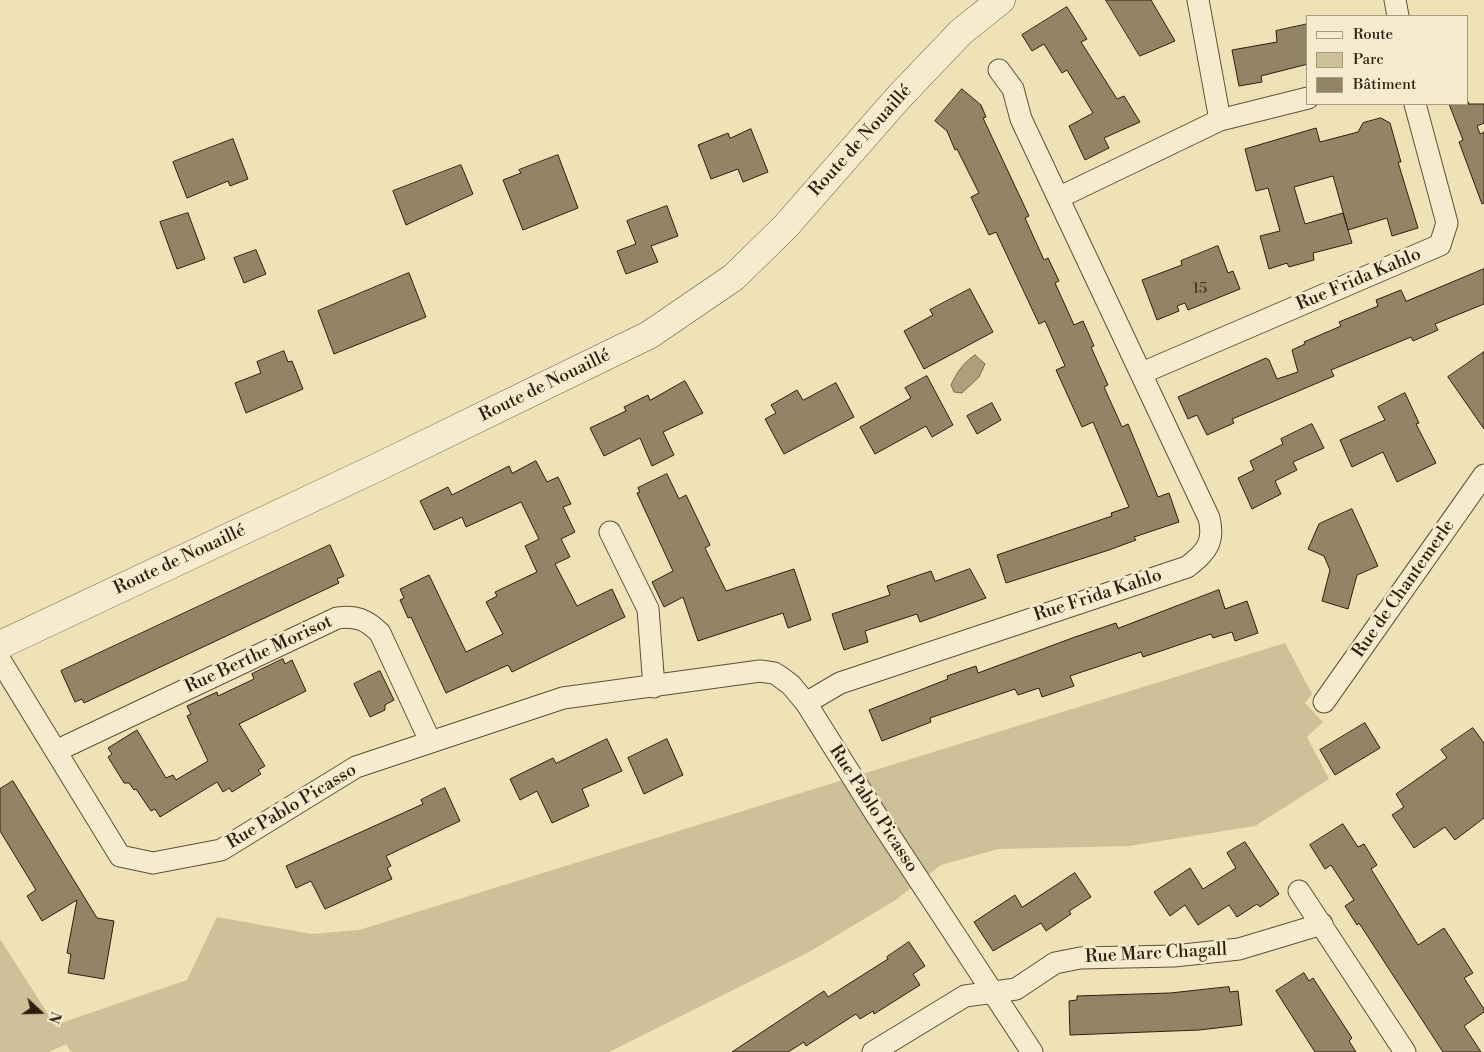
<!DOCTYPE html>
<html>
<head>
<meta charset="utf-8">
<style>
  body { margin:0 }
  #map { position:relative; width:1484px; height:1052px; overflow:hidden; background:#efe2b6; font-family:"Libre Bodoni",serif }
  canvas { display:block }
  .legend { position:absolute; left:1306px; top:15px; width:162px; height:90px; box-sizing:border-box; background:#f5ecd0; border:1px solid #a69a82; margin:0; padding:6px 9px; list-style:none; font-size:15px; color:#2f1e0d }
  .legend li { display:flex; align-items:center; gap:10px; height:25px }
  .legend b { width:25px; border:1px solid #a69a82 }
  .north { position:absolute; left:15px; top:987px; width:50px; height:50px; -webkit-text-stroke:4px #f5ecd0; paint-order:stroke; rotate:111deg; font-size:14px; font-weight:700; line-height:20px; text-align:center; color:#2f1e0d }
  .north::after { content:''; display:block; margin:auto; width:18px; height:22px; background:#2f1e0d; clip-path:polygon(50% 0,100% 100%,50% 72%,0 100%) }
</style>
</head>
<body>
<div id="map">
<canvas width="1484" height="1052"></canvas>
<ul class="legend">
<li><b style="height:6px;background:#f5ecd0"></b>Route</li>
<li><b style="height:14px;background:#cec199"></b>Parc</li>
<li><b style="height:14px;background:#938465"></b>Bâtiment</li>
</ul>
<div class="north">N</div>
</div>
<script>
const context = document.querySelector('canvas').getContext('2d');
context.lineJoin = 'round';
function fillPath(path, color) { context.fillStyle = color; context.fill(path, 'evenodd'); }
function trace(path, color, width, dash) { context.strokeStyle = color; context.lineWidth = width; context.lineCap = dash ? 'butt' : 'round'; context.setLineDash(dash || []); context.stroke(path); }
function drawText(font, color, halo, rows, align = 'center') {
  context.font = font + ' "Libre Bodoni",serif'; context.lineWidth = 5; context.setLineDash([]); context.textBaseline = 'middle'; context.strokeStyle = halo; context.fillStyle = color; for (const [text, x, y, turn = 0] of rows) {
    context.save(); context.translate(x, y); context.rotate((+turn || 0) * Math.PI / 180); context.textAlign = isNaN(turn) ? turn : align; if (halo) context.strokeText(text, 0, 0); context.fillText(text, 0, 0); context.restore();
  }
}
fillPath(new Path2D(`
  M1285,643L1312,694L1305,703L1323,722L1307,737L1329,779L1255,826L1129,846L998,849L941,865L894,901L809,952L609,1052H71L66,1044L49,1052H0V939L55,1025L187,980L217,917L312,934L359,930Z`), '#cec199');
const water = new Path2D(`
  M975,355L985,364L979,377L962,393L954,392L951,385C957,372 963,363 975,355Z`);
fillPath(water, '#ae9f7d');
trace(water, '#7b6b50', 1);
const building = new Path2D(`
  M1106,0H1151L1175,41L1140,56Z
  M1067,7L1087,39L1081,42L1117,99L1124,96L1140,122L1104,138L1109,148L1085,160L1069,126L1093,113L1067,70L1062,73L1044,44L1032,51L1022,35Z
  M1308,24V64L1261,76L1262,82L1239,86L1232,50L1277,42L1276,31Z
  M962,89L981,105L986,117L983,118L1029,216L1025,218L1044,260L1048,258L1059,281L1055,283L1074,325L1083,321L1094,346L1091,347L1108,385L1104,387L1122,427L1128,424L1158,497L1169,493L1179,522L1134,537L1136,540L1109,550L1006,583L997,555L1112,516L1111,513L1129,507L1093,422L1082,427L1062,383L1056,370L1065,366L1045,321L1039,324L996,232L989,235L971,197L979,193L957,149L955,150L947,131L935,121Z
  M1468,102V104H1484V123L1477,126L1480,134L1484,132V203L1482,204L1459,142L1463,140L1449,104H1468Z
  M1381,118L1390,123L1401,162H1398L1418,228L1392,236L1387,218L1348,230L1333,176L1294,187L1305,224L1343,213L1352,243L1313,253L1314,260L1289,267L1287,263L1269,269L1260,236L1280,231L1268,188L1256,191L1245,149L1316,128L1320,142L1358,132L1363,123Z
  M751,129L768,172L743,182L738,169L711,179L698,145L728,133L730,138Z
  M233,139L248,179L230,186L228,181L187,198L173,162Z
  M558,155L578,208L523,230L503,180L521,173L519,170Z
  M461,165L473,194L406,225L393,191Z
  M667,206L678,236L651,246L658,262L626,274L617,251L636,244L627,221Z
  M188,213L205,259L177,269L160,222Z
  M1218,246L1228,273L1233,271L1240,289L1188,310L1185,303L1177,306L1179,311L1157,320L1142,280L1182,265L1181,261Z
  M256,250L266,274L244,283L234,258Z
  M1484,269V304L1435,324L1438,330L1413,341L1411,337L1331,370L1334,376L1232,419L1234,423L1207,435L1197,415L1188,419L1178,397L1266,358L1269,360L1277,379L1298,372L1292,350L1305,344L1304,342L1341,326L1339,322L1378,306L1376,300L1401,290L1406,301Z
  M409,273L426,317L334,354L318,311Z
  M970,289L993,332L924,369L904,331L933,315L930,310Z
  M284,351L288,362L292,361L303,389L246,413L235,383L261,373L257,362Z
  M1484,352V429L1448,377Z
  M927,376L953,425L932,437L926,426L875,454L860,427L911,398L905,388Z
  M685,381L703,413L663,432L674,455L652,466L640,438L604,456L590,428L626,411L624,407L648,395L650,400Z
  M836,383L854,417L784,454L765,419L776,413L771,405L797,390L803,400Z
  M1405,393L1419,423L1416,424L1436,463L1397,482L1383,452L1352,467L1340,440L1385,420L1378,407Z
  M992,403L1001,420L977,434L967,416Z
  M1312,424L1324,448L1293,462L1297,470L1275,481L1281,494L1252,509L1238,478L1254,470L1250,461L1283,444L1281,439Z
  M536,461L547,482L558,477L571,504L563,507L575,532L561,539L570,557L555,564L577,606L612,589L625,617L512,672L508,665L446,693L411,617L408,618L400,600L404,598L400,589L429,575L466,652L503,634L486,602L497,596L495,592L537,572L525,546L539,539L521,502L466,527L462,517L434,530L420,501L448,487L452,495L509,466L512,473Z
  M667,474L679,499L686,495L710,545L705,548L726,591L794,569L811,620L788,628L783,613L698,641L683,597L664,607L652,582L673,571L637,493L640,492L638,488Z
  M1352,509L1378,566L1357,575L1348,609L1322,601L1330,570L1324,556L1308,549L1319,524Z
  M330,545L344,576L337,579L339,583L84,703L82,699L75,702L61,671Z
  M970,569L986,598L920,622L917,614L865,631L868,642L844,650L832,614L890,595L887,586L931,571L935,581Z
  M1219,590L1225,609L1247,601L1258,633L1235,641L1232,632L1213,638L1211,634L1143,657L1141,652L1070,676L1074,686L1042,697L1039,688L1018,695L1015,689L930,718L931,722L882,741L869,710L948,679L947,676L976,666L978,673L1075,637L1116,623L1118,628Z
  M283,659L285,664L292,660L306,691L239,724L265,766L258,770L261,774L232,792L229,788L223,792L217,782L160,817L155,809L151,811L136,789L134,790L129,783H124L108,757L112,754L108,748L137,730L166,778L173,775L176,780L208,761L187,716L191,714L187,706L217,692L218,696L254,679L252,674Z
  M380,671L394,700L385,705V710L370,717L354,684Z
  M1365,723L1380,748L1335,775L1320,750Z
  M1473,728L1484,743V818L1455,840L1445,827L1414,848L1392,815L1404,807L1396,794L1447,758L1441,750Z
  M607,739L622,771L582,789L589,806L552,823L537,791L520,800L510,779L553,758L556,763Z
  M667,739L683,775L644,794L628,758Z
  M13,781L97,918L114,921L104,979L68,973L71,954L67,953L77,900L42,921L27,896L36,890L0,831V789Z
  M445,788L460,821L386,856L391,866L387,868L392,879L325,909L311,881L296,888L286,866L423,804L421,800Z
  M1343,824L1358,847L1364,844L1377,865L1371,869L1418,945L1444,928L1473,973L1464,978L1484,1009V1012L1464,1026L1481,1052H1443L1359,923L1357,925L1345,906L1354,900L1331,865L1325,869L1310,845Z
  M1245,842L1279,894L1260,907L1257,904L1237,917L1229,905L1198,925L1185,905L1170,916L1154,892L1190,868L1203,889L1236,868L1227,853Z
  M1075,873L1091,897L1069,911L1071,914L1046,931L1041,923L993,951L974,922L1015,895L1022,907Z
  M909,942L925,966L913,974L920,985L874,1014L873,1011L860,1019L856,1014L806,1046L804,1042L788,1052H732L824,991L828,997L888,959L887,957Z
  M1304,973L1309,981L1313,978L1352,1038L1349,1041L1356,1052H1315L1276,991Z
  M1229,987L1230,992L1238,991L1242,1025L1199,1030L1070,1035L1069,1001L1077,1000V996L1170,993Z`);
fillPath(building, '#938465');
trace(building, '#2f1e0d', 1);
const minor = new Path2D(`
  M1198,0L1220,120
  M1395,0L1398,16
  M1058,198L1220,120L1308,98
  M1142,373L1440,245L1447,223L1415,104
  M610,532L648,609L654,687
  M0,660L120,856L153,863L221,850L356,767L563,698L760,671L774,673L779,676L791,685L806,703L875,813L1032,1052
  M1324,702L1484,475
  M806,703L840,683L1187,567C1206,553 1215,542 1209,518L1021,119L1013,89L999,70
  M56,751L337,618C356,615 367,620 380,633L430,741
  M1299,891L1405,1052
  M873,1052L965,996L1016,989L1055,963L1080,958L1174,956L1239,949L1322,924`);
const tertiary = new Path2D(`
  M0,645L378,467L649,335L734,277L786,226L898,98L961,32L1001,0`);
trace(minor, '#5f4f37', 23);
trace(tertiary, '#5f4f37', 29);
trace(minor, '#f5ecd0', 21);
trace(tertiary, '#f5ecd0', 28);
drawText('15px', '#483823', null, [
  ["15",1200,289]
]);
drawText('18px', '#2f1e0d', '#f5ecd0', [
  ["Route de Nouaillé",861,141,-48],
  ["Rue Frida Kahlo",1359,280,-23],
  ["Route de Nouaillé",545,386,-26],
  ["Route de Nouaillé",180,560,-25],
  ["Rue de Chantemerle",1404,589,-55],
  ["Rue Frida Kahlo",1098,596,-18],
  ["Rue Berthe Morisot",259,655,-25],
  ["Rue Pablo Picasso",292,807,-31],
  ["Rue Pablo Picasso",873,809,57],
  ["Rue Marc Chagall",1156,954,-3]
]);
</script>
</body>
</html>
